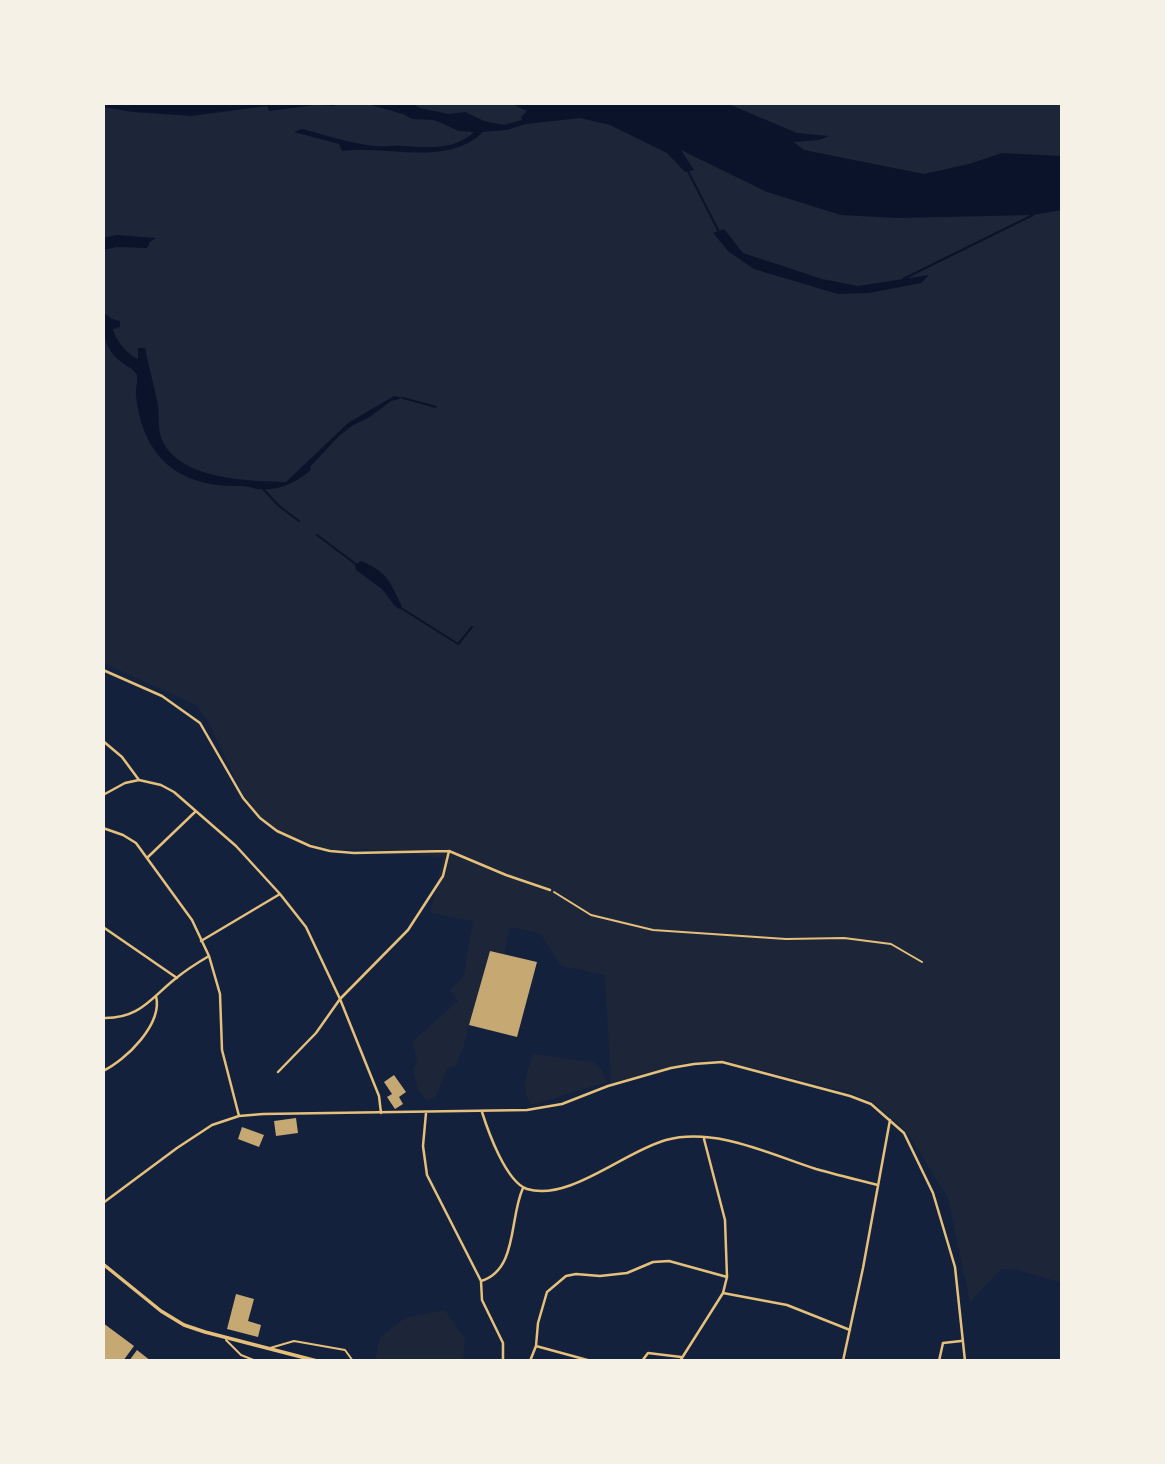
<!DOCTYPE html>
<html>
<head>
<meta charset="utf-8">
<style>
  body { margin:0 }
  #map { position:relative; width:1165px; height:1464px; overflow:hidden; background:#14213d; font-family:"Roboto Serif",serif }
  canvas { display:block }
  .frame { position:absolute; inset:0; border:105px solid #f6f1e7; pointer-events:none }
</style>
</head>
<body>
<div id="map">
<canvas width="1165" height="1464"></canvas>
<div class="frame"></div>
</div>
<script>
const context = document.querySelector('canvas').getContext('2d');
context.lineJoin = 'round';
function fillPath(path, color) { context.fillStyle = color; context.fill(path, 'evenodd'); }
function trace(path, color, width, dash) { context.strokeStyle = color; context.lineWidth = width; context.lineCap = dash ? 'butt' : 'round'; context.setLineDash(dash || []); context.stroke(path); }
fillPath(new Path2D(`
  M103,103H1062V1283L1018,1270L1001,1269L970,1302L948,1198L907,1132L873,1102L851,1093L722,1060L694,1061L611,1083L605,975L561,966L540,933L510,927L504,955L490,951L463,1048L455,1067L448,1068L436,1096L427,1101L418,1090L413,1069L417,1063L413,1041L458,1001L450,990L464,975L473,921L430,913L443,858L365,849L331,850L310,844L278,830L261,818L244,797L207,719L196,705L103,663Z
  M533,1054L593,1062L602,1070L607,1082L531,1105C521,1089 527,1071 533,1054Z
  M445,1310L465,1339L463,1361H375L380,1337L405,1318Z`), '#1d2539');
fillPath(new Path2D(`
  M103,103H340L334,106L315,105L269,111L267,106L191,116L133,112L103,107Z
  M364,103H412L420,108L448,114L465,112L484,121L504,125L522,120L521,117L527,111L510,103L572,105L726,103L797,133L829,136L819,140L794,142L804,150L924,174L969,164L1002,153L1062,156V210L1033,215L897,218L841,215L767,192L681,150L694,170L685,172L667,153L610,125L580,118L526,124L507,130L483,132C446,168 387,144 342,151L339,144L294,132L302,129C326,135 351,144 376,146C384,147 394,145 403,146C428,147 454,151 474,132L459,131L434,120L412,119L403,114Z
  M724,229L743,253L822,279L858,286L929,275L921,283L869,293L838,294L754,269L729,252L713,233Z
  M117,235L156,238L150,242L147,248L117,247L103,250V238Z
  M103,312L112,319L120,321V327L113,329C115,340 128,355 138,359V348H145C149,367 154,386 158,405C159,415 158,428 161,437C176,480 249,481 286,482L348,423L394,396L403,398L391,401L368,418L353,425L339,436L310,467L311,470C295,483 280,491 257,489C252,488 247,486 242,486C180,488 143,459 136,396C135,390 138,382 137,375C133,369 130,368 124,364C104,350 103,335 103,312Z
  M361,561C390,574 388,580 402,606L399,609L394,605L382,589L356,570L355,565Z`), '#0b132b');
trace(new Path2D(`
  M688,171L719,232
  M903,279L1033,215
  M403,398L436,407
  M263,489L279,506L299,521
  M317,535L357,565
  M401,608L458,644L472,627`), '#0b132b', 2);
fillPath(new Path2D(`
  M490,951L537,962L517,1037L469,1025Z
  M394,1075L406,1092L399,1097L403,1104L395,1109L387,1097L392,1094L384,1082Z
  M296,1118L298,1133L276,1136L274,1121Z
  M242,1127L264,1135L259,1147L238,1139Z
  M236,1294L254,1299L248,1321L261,1325L258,1337L227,1329Z
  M103,1323L134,1346L123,1361H103Z
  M137,1350L151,1361H129Z`), '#c6a872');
trace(new Path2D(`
  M554,892L591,915L653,930L786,939L844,938L891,944L922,962`), '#e5c07b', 2);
trace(new Path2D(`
  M226,1340L241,1355L256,1361
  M270,1348L294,1341L345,1350L353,1361`), '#e5c07b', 2);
trace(new Path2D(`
  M103,670L162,696L200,723L243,798L260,818L277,831L310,846L330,851L354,853L449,851L506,875L550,890
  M103,741L122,757L139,780
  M103,795L125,783L139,780L161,785L174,792L236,846L280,894L306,927L340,999L379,1096L381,1113
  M103,828L123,835L136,843L192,920L209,956L220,994L222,1050L239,1116
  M148,857L196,811
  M103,927L177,978
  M201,941L280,894
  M103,1018C139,1019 150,999 175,979C186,970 197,963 209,956
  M103,1071C126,1060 163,1024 156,996
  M278,1072L316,1033L340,999L408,930L443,876L449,851
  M482,1112C488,1131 506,1182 527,1189C569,1202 625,1151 666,1140C716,1127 769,1154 816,1169C837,1175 858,1180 878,1185
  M426,1113L423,1146L427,1175L481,1281L482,1300L503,1343V1361
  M103,1203L177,1148L212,1125L239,1116L263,1114L527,1110L562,1104L608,1086L671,1068L694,1064L722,1062L850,1096L871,1104L904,1133L933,1193L955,1267L965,1361
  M481,1281C518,1270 509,1218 523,1188
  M723,1293L787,1305L850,1330
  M536,1346L591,1361
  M530,1361L536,1346L538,1323L547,1292L566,1276L576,1274L600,1276L627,1273L653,1262L669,1261L727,1277
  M642,1361L648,1353L681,1357
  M680,1361L723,1293L727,1277L725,1220L704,1139
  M843,1361L863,1268L890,1120
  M939,1361L943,1343L961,1341`), '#e5c07b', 2.5);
trace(new Path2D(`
  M103,1264L161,1311L184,1325L205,1332L317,1361`), '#e5c07b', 3.5);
</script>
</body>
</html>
